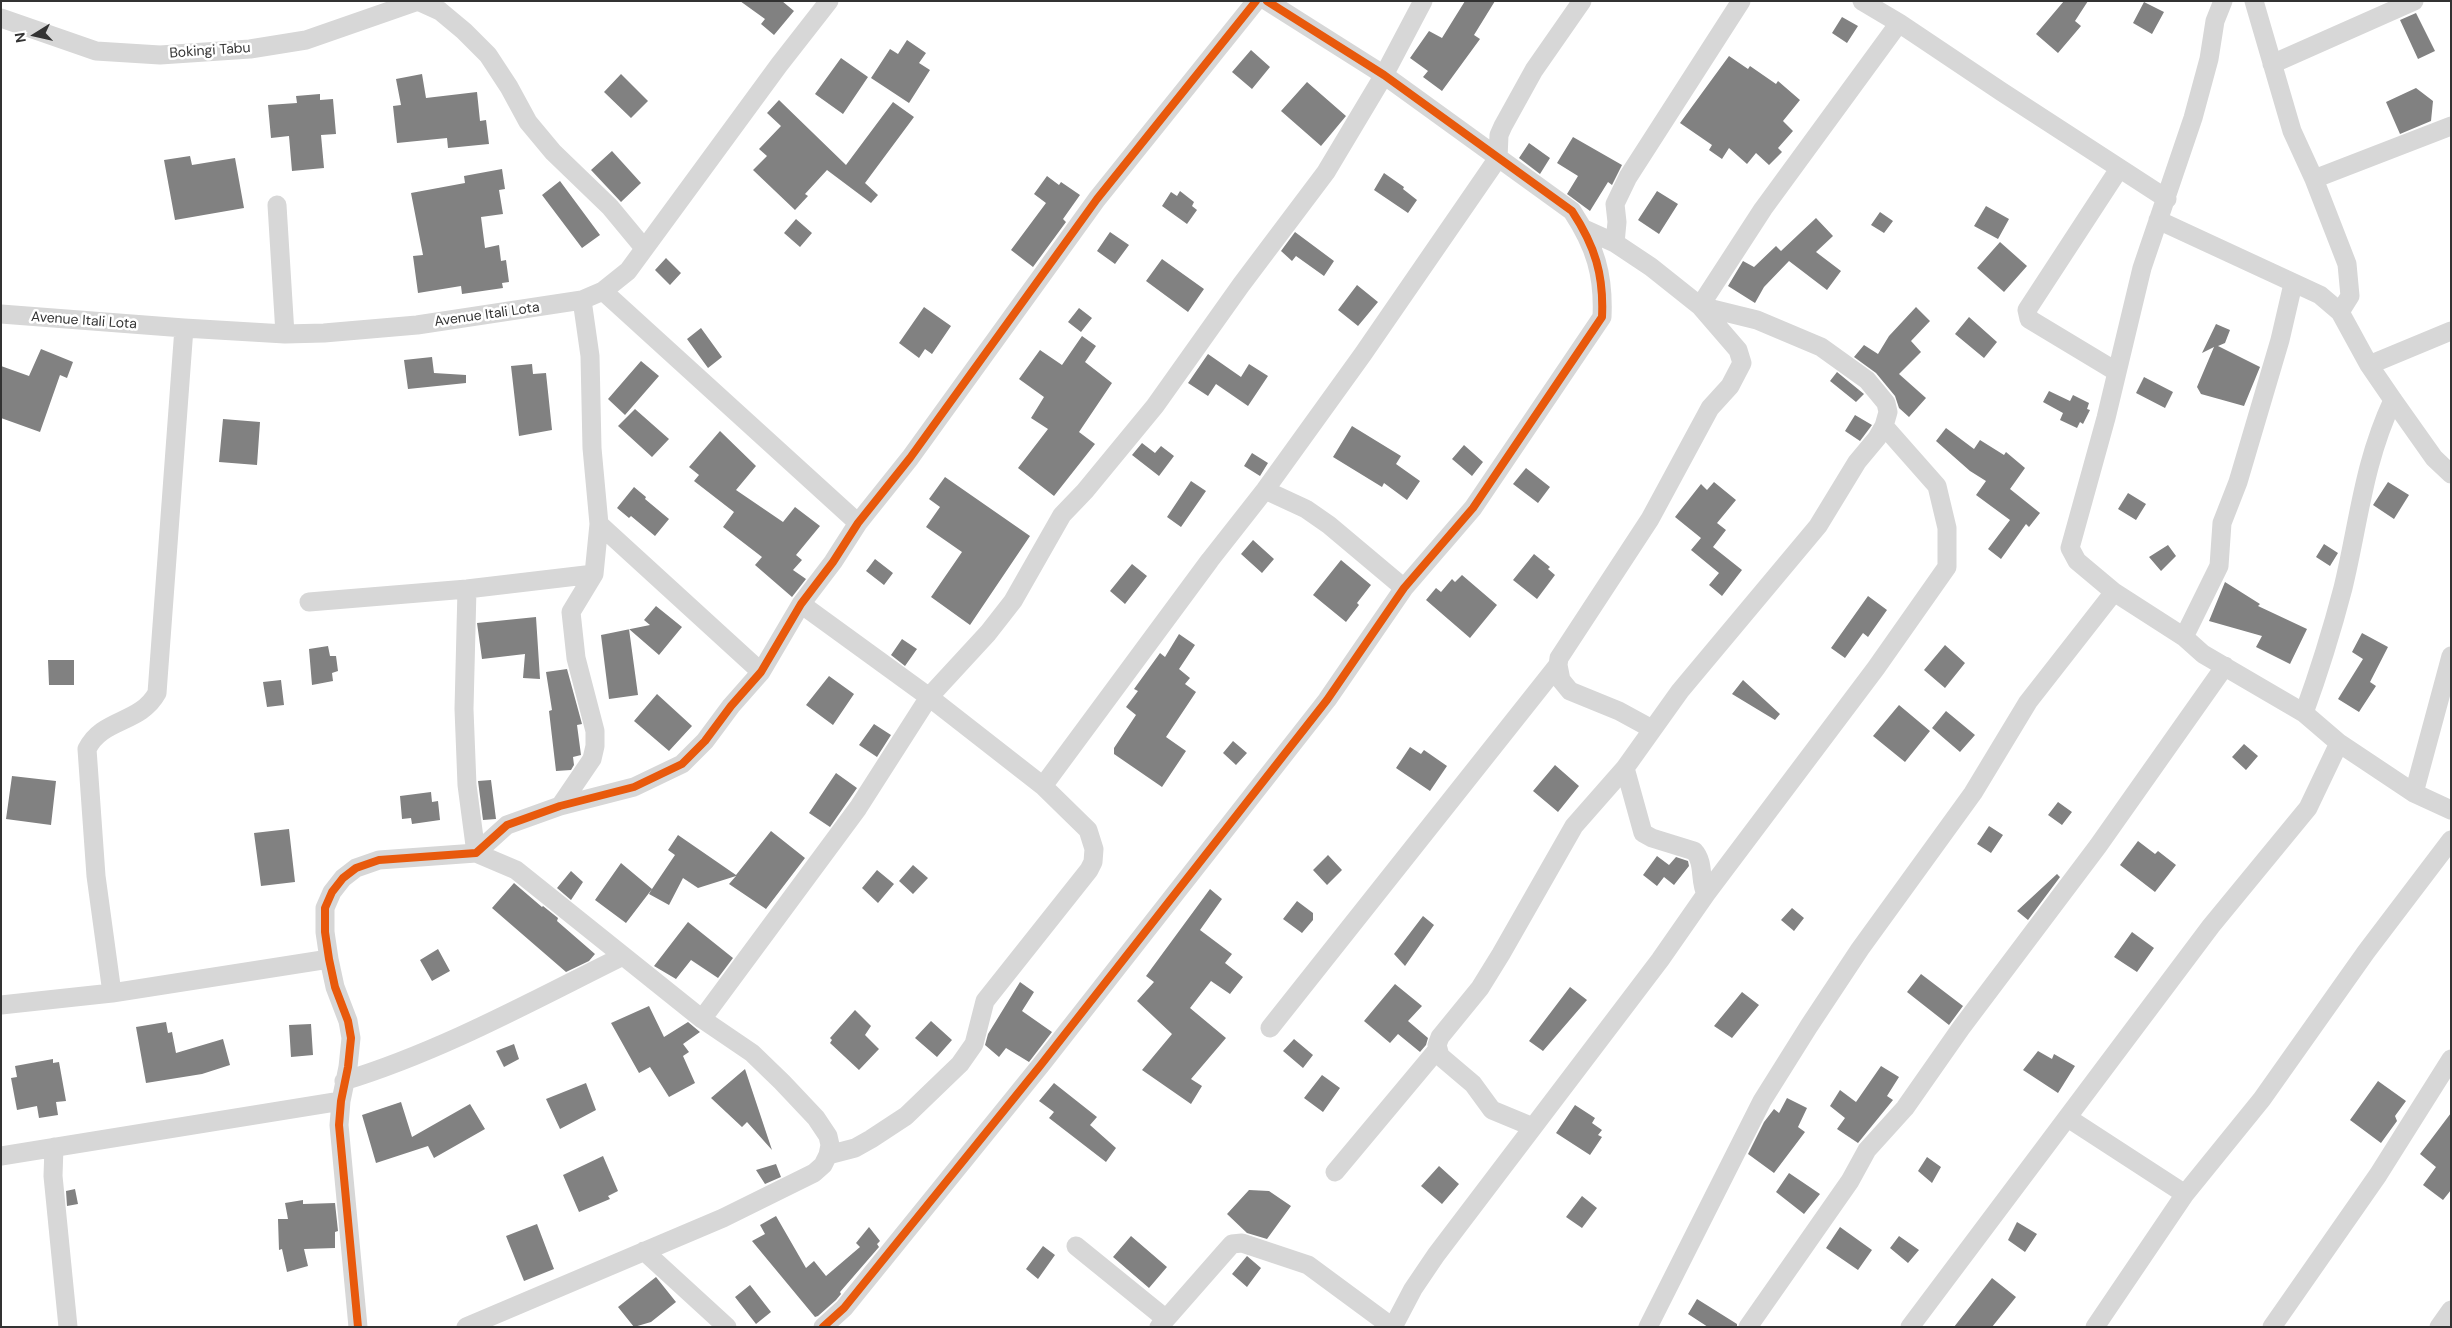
<!DOCTYPE html>
<html>
<head>
<meta charset="utf-8">
<style>
  body { margin:0 }
  #map { position:relative; width:2452px; height:1328px; overflow:hidden; background:#fff; font-family:"DM Sans",sans-serif }
  canvas { display:block }
  .frame { position:absolute; inset:0; border:2px solid #333; pointer-events:none }
  .north { position:absolute; left:10px; top:10px; width:50px; height:50px; -webkit-text-stroke:4px #fff; paint-order:stroke; rotate:260deg; font-size:14px; font-weight:700; line-height:20px; text-align:center; color:#333 }
  .north::after { content:''; display:block; margin:auto; width:18px; height:22px; background:#333; clip-path:polygon(50% 0,100% 100%,50% 72%,0 100%) }
</style>
</head>
<body>
<div id="map">
<canvas width="2452" height="1328"></canvas>
<div class="frame"></div>
<div class="north">N</div>
</div>
<script>
const context = document.querySelector('canvas').getContext('2d');
context.lineJoin = 'round';
function fillPath(path, color) { context.fillStyle = color; context.fill(path, 'evenodd'); }
function trace(path, color, width, dash) { context.strokeStyle = color; context.lineWidth = width; context.lineCap = dash ? 'butt' : 'round'; context.setLineDash(dash || []); context.stroke(path); }
function drawText(font, color, halo, rows, align = 'center') {
  context.font = font + ' "DM Sans",sans-serif'; context.lineWidth = 5; context.setLineDash([]); context.textBaseline = 'middle'; context.strokeStyle = halo; context.fillStyle = color; for (const [text, x, y, turn = 0] of rows) {
    context.save(); context.translate(x, y); context.rotate((+turn || 0) * Math.PI / 180); context.textAlign = isNaN(turn) ? turn : align; if (halo) context.strokeText(text, 0, 0); context.fillText(text, 0, 0); context.restore();
  }
}
fillPath(new Path2D(`
  M740,1H782L794,11L774,35L761,24L765,19Z
  M1465,1H1495L1474,35L1480,39L1442,91L1423,77L1428,71L1410,58L1429,31L1442,38Z
  M2064,1H2088L2075,21L2081,26L2058,53L2036,34Z
  M2144,2L2164,12L2152,34L2133,23Z
  M2416,13L2435,51L2418,59L2400,20Z
  M1842,17L1858,26L1847,43L1832,33Z
  M907,40L926,53L919,63L930,70L909,103L871,78L890,49L898,54Z
  M1251,50L1270,67L1252,89L1232,72Z
  M1729,56L1748,69L1750,66L1776,84L1778,81L1800,100L1783,121L1793,131L1778,148L1782,152L1769,165L1756,153L1747,164L1729,148L1722,159L1709,150L1712,145L1680,123Z
  M841,58L868,77L843,114L815,94Z
  M422,74L426,98L477,92L480,121L486,120L489,144L448,148L447,138L397,143L393,106L401,105L396,79Z
  M621,74L648,101L631,118L604,92Z
  M1307,82L1346,116L1321,146L1281,111Z
  M2416,88L2433,101L2431,121L2400,134L2386,102Z
  M320,94V100L333,99L336,134L321,135L324,168L292,171L289,136L271,138L268,105L297,103L296,96Z
  M779,100L846,165L893,102L914,117L865,183L878,195L871,203L827,170L805,194L808,196L795,210L753,170L767,156L759,149L781,126L767,113Z
  M1573,137L1622,165L1612,185L1608,182L1590,211L1567,194L1578,176L1557,163Z
  M1529,143L1550,158L1540,174L1519,158Z
  M612,151L641,183L621,202L591,170Z
  M190,156L192,165L235,158L244,208L175,220L164,160Z
  M502,169L505,189L499,190L503,214L481,217L485,248L499,245L501,261L506,260L509,282L502,283L503,288L462,294L461,286L418,293L413,256L423,255L411,193L465,183L464,176Z
  M1384,173L1404,187L1403,189L1417,200L1408,213L1374,190Z
  M1047,176L1059,185L1061,182L1080,195L1063,219L1066,222L1033,267L1011,250L1046,203L1034,194Z
  M560,181L600,235L582,248L542,195Z
  M1180,191L1194,202L1192,206L1197,210L1187,224L1162,206L1171,192L1177,196Z
  M1657,191L1678,204L1659,234L1638,220Z
  M1986,206L2009,219L1998,239L1974,226Z
  M1880,212L1893,221L1884,233L1871,225Z
  M1816,218L1833,236L1816,252L1841,271L1827,290L1789,261L1764,287L1755,303L1728,286L1743,261L1754,267L1776,246L1781,251Z
  M796,219L812,233L800,247L784,233Z
  M1110,232L1129,245L1115,264L1097,251Z
  M1295,232L1334,261L1324,276L1296,256L1292,261L1281,251Z
  M2000,242L2027,266L2004,292L1977,268Z
  M666,258L681,273L670,285L655,270Z
  M1162,259L1204,289L1188,312L1146,281Z
  M1357,285L1378,302L1358,326L1338,310Z
  M924,307L951,326L932,354L925,349L919,358L899,343Z
  M1916,307L1930,321L1911,341L1921,352L1899,374L1926,398L1909,417L1899,408L1895,396L1876,373L1854,357L1864,345L1878,354L1889,336Z
  M1079,308L1092,318L1081,332L1068,322Z
  M1969,317L1997,342L1984,358L1955,334Z
  M2216,324L2230,330L2225,343L2218,346L2260,367L2244,406L2201,394L2197,387L2214,347L2202,353Z
  M701,328L722,357L708,368L687,339Z
  M1082,336L1096,346L1085,362L1112,383L1079,432L1095,444L1054,496L1018,468L1048,429L1031,418L1044,397L1019,379L1040,350L1062,365Z
  M41,349L73,362L67,378L60,375L40,432L1,418V366L29,376Z
  M1208,354L1241,377L1249,364L1268,376L1248,406L1216,384L1208,396L1188,383Z
  M432,357L434,373L466,375V383L408,389L404,360Z
  M641,361L659,376L625,415L608,399Z
  M532,364L533,374L546,373L552,430L519,436L511,366Z
  M1837,372L1864,394L1856,402L1830,381Z
  M2144,377L2173,392L2165,408L2136,393Z
  M2049,391L2070,401L2073,395L2089,403L2087,409L2090,410L2083,424L2080,422L2077,428L2060,420L2063,413L2043,402Z
  M635,409L669,439L652,457L618,426Z
  M1855,415L1872,425L1860,441L1845,431Z
  M223,419L260,422L257,465L219,462Z
  M1352,426L1401,456L1396,464L1420,481L1407,500L1384,483L1382,487L1333,457Z
  M1946,428L1974,449L1980,440L2004,455L2006,452L2025,468L2010,489L2040,513L2029,527L2026,524L2001,559L1988,549L2010,520L1976,495L1986,481L1970,471L1936,441Z
  M720,431L756,466L736,490L783,522L795,507L820,526L796,555L802,560L793,570L806,579L792,597L755,565L762,557L723,527L734,512L694,481L699,475L689,467Z
  M1142,443L1155,453L1161,446L1174,456L1159,476L1132,455Z
  M1464,445L1483,462L1472,476L1452,459Z
  M1252,453L1268,463L1260,476L1244,466Z
  M1526,468L1550,487L1538,503L1513,484Z
  M945,477L1030,536L970,625L931,597L962,552L926,527L940,507L929,499Z
  M1191,481L1206,491L1181,527L1167,517Z
  M1714,482L1736,500L1717,523L1726,530L1713,547L1742,570L1722,596L1709,585L1719,573L1691,550L1701,538L1675,517L1701,484L1707,490Z
  M2388,482L2409,495L2394,519L2373,505Z
  M634,487L646,497L645,499L669,519L655,536L631,516L629,518L617,508Z
  M2128,493L2146,504L2136,520L2118,509Z
  M1253,540L1274,559L1262,573L1241,554Z
  M2324,544L2338,553L2330,566L2316,557Z
  M2168,545L2176,556L2161,571L2149,557Z
  M1534,554L1550,567L1548,569L1555,575L1537,599L1513,580Z
  M875,559L893,573L884,585L866,571Z
  M1341,560L1371,585L1357,603L1359,605L1346,622L1313,595Z
  M1132,564L1147,576L1125,604L1110,591Z
  M1462,575L1497,605L1470,638L1426,600L1436,588L1441,592L1452,579L1455,582Z
  M2225,582L2260,604L2258,606L2307,629L2290,664L2256,647L2262,636L2209,621Z
  M1868,596L1887,610L1868,637L1863,633L1845,658L1831,648Z
  M656,606L682,627L659,655L629,629L638,695L609,699L601,635L650,625L644,620Z
  M536,617L540,679L523,678L525,654L482,659L477,623Z
  M2362,633L2388,647L2370,682L2376,686L2359,712L2338,699L2363,659L2352,652Z
  M1179,634L1195,645L1179,669L1190,678L1185,684L1196,692L1166,737L1186,751L1162,787L1114,754V748L1136,715L1126,707L1138,691L1134,689L1160,653L1165,657Z
  M902,639L917,649L905,666L891,655Z
  M1945,645L1965,663L1945,688L1924,670Z
  M328,646L330,656H336L338,671L332,673L333,681L312,685L309,649Z
  M48,660H74V685H49Z
  M567,669L582,724L577,725L581,755L573,757L574,765L571,770L556,771L549,711L552,710L546,672Z
  M829,676L854,694L833,725L806,705Z
  M281,680L284,705L267,707L263,682Z
  M1743,680L1780,714L1775,720L1732,694Z
  M657,694L692,726L669,751L634,721Z
  M1899,705L1930,731L1905,762L1873,736Z
  M1946,711L1975,735L1960,752L1932,728Z
  M874,724L891,735L877,757L859,745Z
  M1233,741L1247,753L1236,765L1223,753Z
  M2244,744L2258,756L2246,770L2232,757Z
  M1410,747L1421,754L1424,750L1447,766L1430,791L1396,768Z
  M1555,765L1579,786L1558,812L1533,791Z
  M836,773L857,788L830,827L809,813Z
  M12,776L56,781L51,825L6,819Z
  M491,780L496,819L483,820L478,781Z
  M431,792L432,802L438,801L440,820L412,824L411,818L402,819L400,796Z
  M2058,802L2072,812L2062,825L2048,815Z
  M1989,826L2003,835L1991,853L1977,844Z
  M289,829L295,882L261,886L254,833Z
  M771,831L805,858L766,909L729,884L736,876L698,888L683,878L669,905L649,894L652,889L626,923L595,900L621,863L652,889L675,855L668,850L678,835L736,875Z
  M2138,841L2155,854L2158,851L2176,865L2155,892L2120,865Z
  M1328,855L1342,870L1327,885L1313,870Z
  M1657,856L1669,865L1676,857L1688,861L1689,866L1674,885L1664,877L1657,886L1643,875Z
  M913,865L928,878L913,894L899,881Z
  M877,870L894,884L878,903L862,888Z
  M571,871L583,882L571,900L557,888Z
  M2057,874L2060,877L2028,920L2017,911Z
  M514,883L542,907L543,906L558,918L557,921L595,954L589,961L566,972L492,908Z
  M1210,889L1222,899L1200,930L1232,954L1225,963L1243,977L1230,994L1211,981L1190,1008L1226,1038L1191,1079L1202,1086L1191,1104L1142,1070L1172,1034L1137,1001L1154,982L1146,976Z
  M1297,901L1313,913V920L1302,933L1283,919Z
  M1792,908L1804,918L1794,931L1781,920Z
  M1423,916L1434,925L1405,966L1394,954Z
  M688,922L733,958L718,978L691,960L676,979L654,966Z
  M2132,932L2154,948L2137,972L2114,957Z
  M438,949L450,971L432,981L420,960Z
  M1921,974L1963,1006L1949,1025L1907,992Z
  M1020,982L1034,992L1022,1011L1052,1032L1029,1062L1006,1048L999,1057L985,1045L988,1034Z
  M1395,984L1422,1006L1408,1021L1428,1038L1426,1045L1420,1052L1398,1034L1390,1043L1364,1021Z
  M1570,987L1587,1000L1543,1051L1529,1041Z
  M1742,992L1759,1005L1732,1038L1714,1026Z
  M649,1006L664,1037L688,1022L700,1032L683,1044L689,1052L683,1056L695,1083L669,1097L650,1067L639,1073L611,1023Z
  M855,1010L871,1026L865,1035L879,1049L859,1070L830,1043L832,1040L830,1038Z
  M931,1021L952,1040L937,1057L915,1038Z
  M166,1022L168,1033L172,1032L176,1053L223,1039L230,1065L202,1074L146,1083L136,1027Z
  M311,1024L313,1055L291,1057L289,1025Z
  M1294,1039L1313,1055L1303,1068L1283,1051Z
  M514,1044L519,1059L504,1067L496,1051Z
  M2038,1051L2052,1059L2054,1054L2075,1066L2058,1093L2023,1070Z
  M53,1059V1063L59,1062L66,1101L56,1102L58,1115L39,1118L37,1106L17,1110L11,1078L17,1077L15,1066Z
  M1881,1066L1899,1077L1887,1096L1893,1100L1858,1143L1837,1129L1845,1118L1830,1106L1840,1090L1856,1102Z
  M745,1069L772,1150L747,1122L742,1127L711,1098Z
  M1322,1075L1340,1088L1323,1112L1304,1098Z
  M2378,1081L2406,1101L2395,1116L2397,1121L2381,1143L2350,1120Z
  M586,1083L596,1110L560,1129L546,1099Z
  M1054,1083L1097,1117L1090,1125L1116,1148L1106,1162L1049,1118L1054,1112L1039,1101Z
  M1787,1098L1807,1108L1798,1127L1805,1132L1774,1173L1748,1154L1764,1122L1774,1109L1779,1113Z
  M401,1102L412,1137L470,1104L485,1129L434,1158L428,1146L376,1163L362,1115Z
  M1575,1105L1595,1118L1592,1123L1602,1130L1598,1135L1602,1137L1590,1155L1556,1133Z
  M2451,1113V1190L2443,1200L2423,1185L2436,1167L2420,1154Z
  M603,1156L618,1191L608,1196L610,1199L579,1212L563,1175Z
  M1927,1157L1941,1167L1932,1183L1918,1171Z
  M776,1164L781,1177L765,1184L756,1170Z
  M1439,1166L1459,1184L1442,1204L1421,1186Z
  M1789,1173L1820,1194L1804,1214L1776,1192Z
  M75,1189L78,1204L67,1206L66,1191Z
  M1249,1190L1269,1191L1291,1206L1267,1239L1247,1233L1227,1214Z
  M1582,1196L1597,1208L1582,1228L1566,1217Z
  M303,1200V1204L335,1203L338,1231L335,1232V1248L304,1249L308,1266L287,1272L282,1249L279,1250L278,1219H288L285,1203Z
  M776,1216L806,1268L814,1261L826,1276L860,1247L856,1243L869,1227L880,1241L877,1244L879,1247L840,1292L841,1294L836,1300L818,1316L815,1317L752,1241L765,1234L760,1225Z
  M2017,1222L2037,1234L2025,1252L2008,1240Z
  M537,1224L554,1269L524,1281L506,1236Z
  M1840,1227L1872,1250L1858,1270L1826,1248Z
  M1131,1236L1167,1267L1149,1288L1113,1257Z
  M1899,1236L1919,1250L1908,1263L1890,1248Z
  M1043,1246L1055,1255L1038,1279L1026,1269Z
  M1247,1256L1261,1268L1247,1287L1232,1274Z
  M656,1277L676,1302L651,1322L634,1327L618,1307Z
  M1992,1278L2016,1297L1992,1327H1954Z
  M750,1285L771,1312L756,1324L735,1297Z
  M1697,1299L1737,1324V1327H1708L1688,1314Z`), '#818181');
trace(new Path2D(`
  M418,1L440,11L464,31L488,55L509,87L528,122L553,152L610,207L644,248
  M1862,1L1899,23L2002,92L2167,199
  M2223,1L2215,21L2209,59L2193,118L2142,268L2106,418L2070,548L2077,561L2114,592L2184,637L2203,654L2304,713L2339,743L2414,793L2451,810
  M2254,1L2292,131L2314,179L2347,264L2350,296L2340,312
  M1,18L96,51L160,55L250,49L306,40L418,1
  M2272,64L2414,1
  M2314,179L2451,126
  M277,205L285,334
  M2158,220L2320,295L2340,312L2369,365L2393,400L2434,458L2451,474
  M1615,243L1617,222L1615,204L1628,177L1741,1
  M603,291L858,523
  M1,314L184,328L285,334L324,333L417,325L582,300L603,291L628,271L779,65L829,1
  M2369,365L2451,331
  M2117,372L2029,319L2027,310L2119,169
  M1265,490L1306,509L1329,525L1404,588
  M599,524L761,672
  M309,602L467,589L594,574
  M801,604L929,697L1043,786L1088,830L1094,849L1093,862L1089,870L985,1001L974,1044L960,1064L906,1116L871,1139L855,1148L828,1155
  M2184,637L2219,566L2222,523L2238,482L2280,340L2293,284
  M2304,713C2319,672 2332,630 2343,588C2359,522 2363,464 2393,400
  M1652,729L1619,711L1570,691L1561,680L1558,665L1559,658L1650,519L1710,408L1730,386L1742,363L1738,350L1700,306L1763,209L1899,23
  M1625,768L1643,833L1652,838L1694,851C1705,863 1699,880 1706,894
  M1043,786L1210,560L1265,490L1363,354L1498,158L1499,135L1503,126L1534,70L1582,1
  M2414,793L2451,656
  M560,806L592,759L595,746V731L576,658L571,612L594,574L599,524L592,448L590,356L582,300
  M112,993L96,876L87,749C102,718 140,724 157,693L184,328
  M1,1005L112,993L329,959
  M702,1019L858,808L929,697L988,633L1013,601L1062,515L1085,491L1155,406L1241,285L1326,172L1384,75L1423,1
  M1270,1028L1558,665
  M344,1081C442,1051 532,1001 623,956
  M2068,1118L2185,1194
  M1533,1127L1492,1110L1473,1084L1440,1056L1437,1045L1440,1037L1480,988L1501,954L1574,826L1625,768L1680,691L1818,526L1857,462L1877,438L1884,426L1888,412L1886,403L1867,380L1821,347L1757,320L1700,306L1651,267L1615,243L1584,229
  M54,1147L53,1176L68,1327
  M1,1156L341,1101
  M1335,1172L1437,1050
  M1076,1246L1166,1319
  M644,1251L727,1327
  M358,1327L339,1125L341,1101L348,1067L351,1038L348,1021L335,987L329,959L325,932V908L332,892L343,878L356,868L379,860L476,853L507,825L560,806L634,787L682,764L705,741L731,706L761,672L801,604L833,562L858,523L910,458L1097,199L1256,1
  M466,1327L723,1218L814,1173L823,1165L828,1155L830,1145L828,1136L816,1118L782,1082L752,1053L702,1019L516,870L476,853L467,785L464,709L467,589
  M823,1327L844,1308L1040,1066L1327,700L1404,588L1473,508L1602,317C1604,275 1595,246 1572,211L1384,75L1267,1
  M1159,1327L1224,1253L1232,1244L1242,1243L1308,1265L1392,1327
  M1393,1327L1413,1289L1436,1255L1660,960L1706,894L1876,668L1947,567V528L1937,486L1884,426
  M1648,1327L1762,1101L1809,1026L1860,949L1973,793L2028,702L2114,592
  M1748,1327L1850,1181L1867,1150L1905,1108L1961,1028L2098,846L2225,666
  M1910,1327L2211,926L2308,808L2339,743
  M2095,1327L2185,1194L2262,1099L2366,952L2451,840
  M2272,1327L2378,1175L2451,1059
  M2439,1327L2451,1310`), '#d7d7d7', 19);
trace(new Path2D(`
  M358,1327L339,1125L341,1101L348,1067L351,1038L348,1021L335,987L329,959L325,932V908L332,892L343,878L356,868L379,860L476,853L507,825L560,806L634,787L682,764L705,741L731,706L761,672L801,604L833,562L858,523L910,458L1097,199L1256,1
  M823,1327L844,1308L1040,1066L1327,700L1404,588L1473,508L1602,317C1604,275 1595,246 1572,211L1384,75L1267,1`), '#e8590c', 8);
drawText('14px', '#333', '#fff', [
  ["Bokingi Tabu",210,51,-4],
  ["Avenue Itali Lota",487,315,-8],
  ["Avenue Itali Lota",84,321,4]
]);
</script>
</body>
</html>
